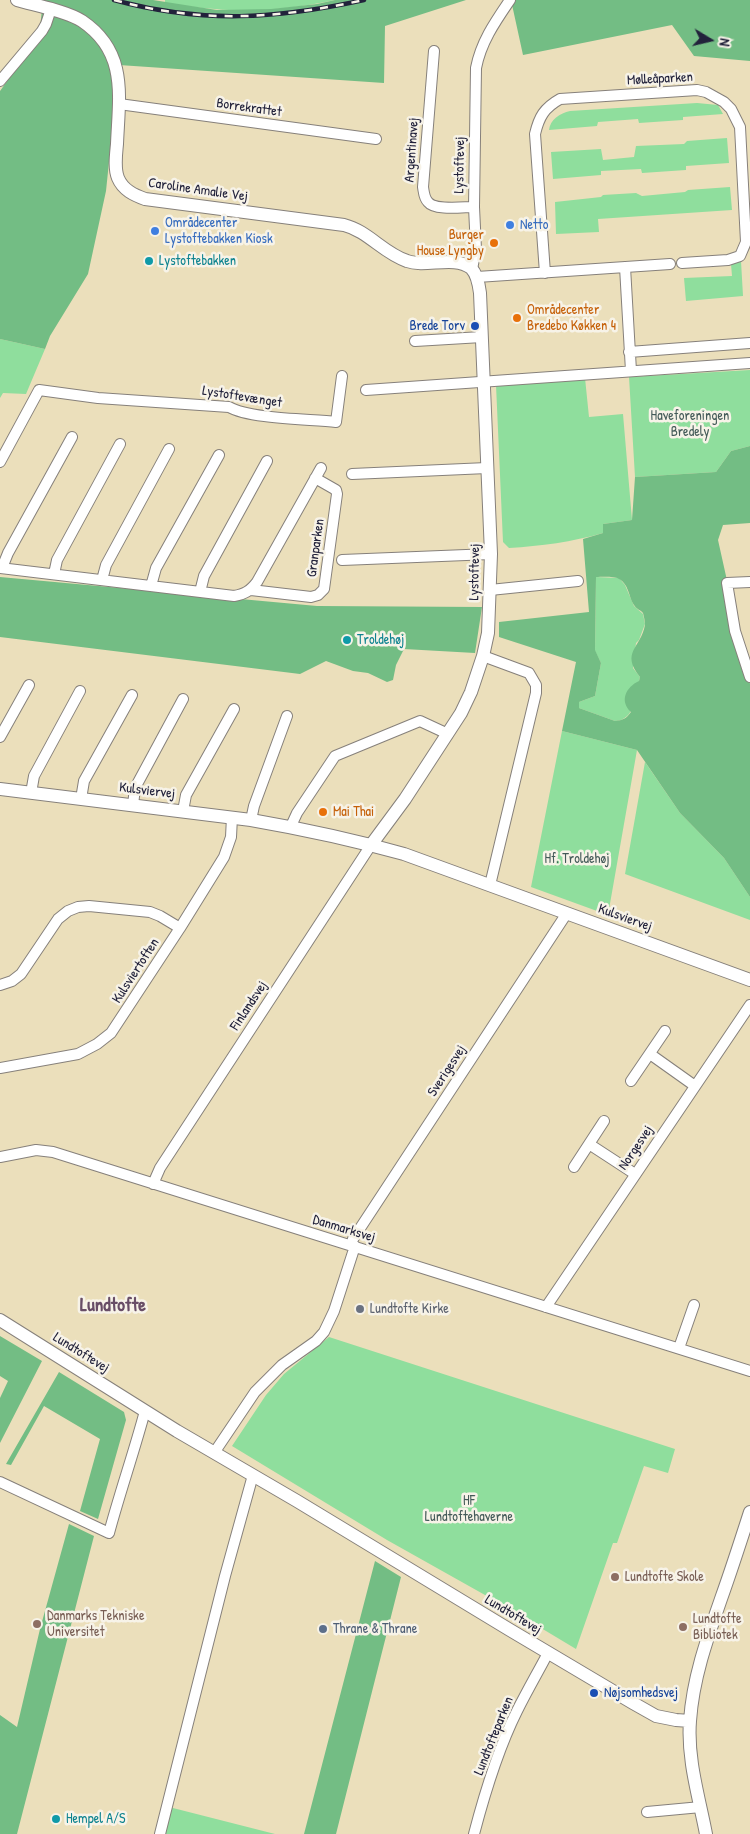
<!DOCTYPE html>
<html>
<head>
<meta charset="utf-8">
<style>
  body { margin:0 }
  #map { position:relative; width:750px; height:1834px; overflow:hidden; background:#ebdfbb; font-family:"Patrick Hand",sans-serif }
  canvas { display:block }
  .north { position:absolute; left:685px; top:15px; width:50px; height:50px; -webkit-text-stroke:4px #f7f3e8; paint-order:stroke; rotate:99deg; font-size:14px; font-weight:700; line-height:20px; text-align:center; color:#22223b }
  .north::after { content:''; display:block; margin:auto; width:18px; height:22px; background:#22223b; clip-path:polygon(50% 0,100% 100%,50% 72%,0 100%) }
</style>
</head>
<body>
<div id="map">
<canvas width="750" height="1834"></canvas>
<div class="north">N</div>
</div>
<script>
const context = document.querySelector('canvas').getContext('2d');
context.lineJoin = 'round';
function fillPath(path, color) { context.fillStyle = color; context.fill(path, 'evenodd'); }
function trace(path, color, width, dash) { context.strokeStyle = color; context.lineWidth = width; context.lineCap = dash ? 'butt' : 'round'; context.setLineDash(dash || []); context.stroke(path); }
function drawText(font, color, halo, rows, align = 'center') {
  context.font = font + ' "Patrick Hand",sans-serif'; context.lineWidth = 5; context.setLineDash([]); context.textBaseline = 'middle'; context.strokeStyle = halo; context.fillStyle = color; for (const [text, x, y, turn = 0] of rows) {
    context.save(); context.translate(x, y); context.rotate((+turn || 0) * Math.PI / 180); context.textAlign = isNaN(turn) ? turn : align; if (halo) context.strokeText(text, 0, 0); context.fillText(text, 0, 0); context.restore();
  }
}
fillPath(new Path2D(`
  M165,0H335C297,8 254,13 215,9C198,8 181,5 165,3Z
  M697,103L718,105L723,114L683,117V120L639,123L638,119L598,122L597,126L549,130C550,120 560,113 570,111Z
  M727,138L729,163L686,166V170L642,173L641,169L601,171V175L553,179L551,152L601,149L603,160L634,157L636,146L684,144L687,141Z
  M730,187L732,210L598,219L599,232L556,234L555,202L601,197L603,195L636,193L642,196L685,192L688,190Z
  M741,261L743,296L686,301L684,278L732,276L731,264Z
  M0,339L45,349L26,394L3,393L0,398Z
  M750,370V446L731,451L716,472L635,477L629,377Z
  M585,378L589,417L623,414L632,520L603,524V533C572,542 541,546 509,548L503,542L496,385Z
  M596,577L619,578L625,585L634,606L643,614L645,624L639,640L636,643L633,668L640,677L639,681C635,697 635,720 615,721L579,708V702L595,696L601,663L595,651Z
  M562,731L637,750L608,915L531,887Z
  M645,762L680,813L724,858L750,897V920L625,874Z
  M329,1337L675,1449L668,1473L644,1466L617,1543H613L576,1649L501,1604L387,1540L232,1446L266,1395L284,1374Z
  M169,1807L275,1834H162Z`), '#8fde9d');
fillPath(new Path2D(`
  M43,0H153L217,10L271,9L317,4L335,0H466L385,26L384,83L119,65L106,191L88,274L50,336L45,349L0,339V91L39,37Z
  M511,0H750V61L694,56L672,25L523,55Z
  M750,446V523L723,525L718,540L750,684V897L724,858L680,813L637,750L562,731L576,662L499,637V622L589,612L583,539L603,533V524L632,520L635,477L716,472L731,451ZM596,577C602,577 614,576 619,579C629,584 629,598 634,605C636,609 641,610 643,613C644,616 645,622 645,625C641,648 620,652 640,677L639,681C626,687 619,701 631,712C626,719 623,720 615,721L579,708V702L595,696L601,663L595,650Z
  M0,577L317,606L482,607L475,653L404,649L396,665L393,680L387,682L368,673L353,671L326,661L300,674L0,637Z
  M0,1336L42,1361L0,1443V1398L8,1381L0,1376Z
  M59,1372L124,1412L126,1420L98,1519L80,1511L100,1439L44,1406L11,1465L6,1464Z
  M69,1524L94,1536L17,1834H0V1715L17,1727L40,1629Z
  M375,1561L401,1577L336,1834H304Z`), '#73bd84');
const minor = new Path2D(`
  M434,51L423,187C424,193 424,198 428,202C435,211 463,207 474,207
  M0,81L42,31L46,24L51,9
  M119,104L376,139
  M625,267L631,371
  M472,269L476,249L474,207L476,68C481,42 495,22 510,0
  M545,273L535,134C539,117 544,108 560,99L697,90L706,92L724,102L731,109L740,127L746,242L740,256L728,260L682,263
  M477,277L670,264
  M415,341L482,337
  M629,352L750,343
  M366,390L750,363
  M0,462L39,390L98,398L229,407C250,419 309,419 336,422L342,376
  M352,474L487,468
  M342,560L491,554
  M0,568L234,596C245,594 250,591 257,582L321,468
  M2,568L8,553L72,437
  M54,574L57,560L120,444
  M102,580L106,565L169,449
  M750,582L727,583L735,631L750,677
  M151,586L156,568L219,455
  M251,590L311,597L318,595L324,589L337,494L336,490L315,478
  M490,590L578,581
  M200,592L204,576L267,461
  M483,656L529,673L536,685V693L490,885
  M0,737L29,685
  M31,793L34,776L80,691
  M81,799L84,781L132,695
  M133,805L135,788L183,699
  M183,811L186,795L234,709
  M251,820L254,806L287,716
  M291,826L297,813L335,756L420,721L448,734
  M0,985L12,981L21,974L58,919L68,911L78,907L89,906L150,912L160,916L180,928
  M650,1054L695,1086
  M0,1068L78,1054L97,1044L111,1033L180,928L224,857L231,837L232,817
  M631,1081L665,1031
  M589,1144L635,1174
  M0,1157L36,1150L53,1152L750,1371
  M574,1167L604,1121
  M153,1184L160,1168L371,845
  M351,1245L353,1239L567,913
  M546,1307L750,1005
  M679,1348L694,1305
  M214,1453L255,1392L282,1365L316,1341L324,1332L334,1311L355,1246
  M0,1482L109,1533C120,1492 134,1452 145,1411
  M647,1812L701,1807
  M160,1834L225,1576L253,1475
  M474,1834C485,1792 498,1749 517,1711C527,1691 538,1672 548,1653`);
const tertiary = new Path2D(`
  M17,0C34,5 67,11 82,21C128,52 119,96 117,144C116,155 114,168 118,178C123,190 134,195 145,199L344,225C368,231 383,253 407,261C426,268 454,255 471,268C477,274 479,285 480,293L491,554L488,633L483,656L471,692L461,713L405,799L371,845
  M0,789L251,820C303,829 354,840 404,854L750,980
  M0,1320L177,1431L297,1501L510,1630L633,1703L656,1716L676,1720L690,1721
  M706,1834C699,1797 687,1759 690,1721C693,1677 708,1636 722,1596C732,1568 741,1540 750,1512`);
trace(minor, '#86807b', 12);
trace(tertiary, '#86807b', 14);
trace(minor, '#fff', 10);
trace(tertiary, '#fff', 12);
const rail = new Path2D(`
  M114,0C203,24 276,19 364,0`);
trace(rail, '#22223b', 4.5);
trace(rail, '#f7f3e8', 2.5, [8]);
for (const [x, y, r, color] of [
  [510,225,5,"#3f7fe0"],
  [155,231,5,"#3f7fe0"],
  [494,243,5,"#e8710a"],
  [149,261,5,"#0f9aa8"],
  [517,318,5,"#e8710a"],
  [475,326,5,"#1a4fb4"],
  [347,640,5,"#0f9aa8"],
  [323,812,5,"#e8710a"],
  [360,1309,5,"#6b7280"],
  [615,1577,5,"#8d6e63"],
  [37,1624,5,"#8d6e63"],
  [683,1627,5,"#8d6e63"],
  [323,1629,5,"#5c6f8a"],
  [594,1693,5,"#1a4fb4"],
  [56,1819,5,"#0f9aa8"]
]) { const dot = new Path2D(); dot.arc(x, y, r, 0, 2 * Math.PI); context.fillStyle = color; context.fill(dot); trace(dot, '#f7f3e8', 2); }
drawText('14px', '#22223b', '#f7f3e8', [
  ["Mølleåparken",660,79,-3],
  ["Borrekrattet",249,108,8],
  ["Argentinavej",412,150,-86],
  ["Lystoftevej",460,165,-89],
  ["Caroline Amalie Vej",198,190,8],
  ["Lystoftevænget",242,397,9],
  ["Granparken",316,548,-82],
  ["Lystoftevej",475,572,-89],
  ["Kulsviervej",147,791,7],
  ["Kulsviervej",625,918,20],
  ["Kulsviertoften",136,971,-57],
  ["Finlandsvej",249,1006,-57],
  ["Sverigesvej",447,1071,-57],
  ["Norgesvej",636,1148,-56],
  ["Danmarksvej",344,1229,17],
  ["Lundtoftevej",81,1353,32],
  ["Lundtoftevej",513,1615,31],
  ["Lundtofteparken",494,1736,-68]
]);
drawText('14px', '#366cbe', '#f7f3e8', [
  ["Områdecenter",165,223],
  ["Lystoftebakken Kiosk",165,239],
  ["Netto",520,225]
], 'left');
drawText('14px', '#c56008', '#f7f3e8', [
  ["Burger",484,235,"right"],
  ["House Lyngby",484,251,"right"],
  ["Områdecenter",527,310],
  ["Bredebo Køkken 4",527,326],
  ["Mai Thai",333,812]
], 'left');
drawText('14px', '#0d838f', '#f7f3e8', [
  ["Lystoftebakken",159,261],
  ["Troldehøj",357,640],
  ["Hempel A/S",66,1819]
], 'left');
drawText('14px', '#164399', '#f7f3e8', [
  ["Brede Torv",465,326],
  ["Nøjsomhedsvej",604,1693,"left"]
], 'right');
drawText('14px', '#435a58', '#f7f3e8', [
  ["Haveforeningen",690,416],
  ["Bredely",690,432],
  ["Hf. Troldehøj",577,859],
  ["HF",469,1501],
  ["Lundtoftehaverne",469,1517]
]);
drawText('14px', '#5b616d', '#f7f3e8', [
  ["Lundtofte Kirke",370,1309]
], 'left');
drawText('14px', '#785e54', '#f7f3e8', [
  ["Lundtofte Skole",625,1577],
  ["Danmarks Tekniske",47,1616],
  ["Universitet",47,1632],
  ["Lundtofte",693,1619],
  ["Bibliotek",693,1635]
], 'left');
drawText('14px', '#4e5e75', '#f7f3e8', [
  ["Thrane & Thrane",333,1629]
], 'left');
drawText('bold 19px', '#684d66', '#f7f3e8', [
  ["Lundtofte",113,1306]
]);
</script>
</body>
</html>
